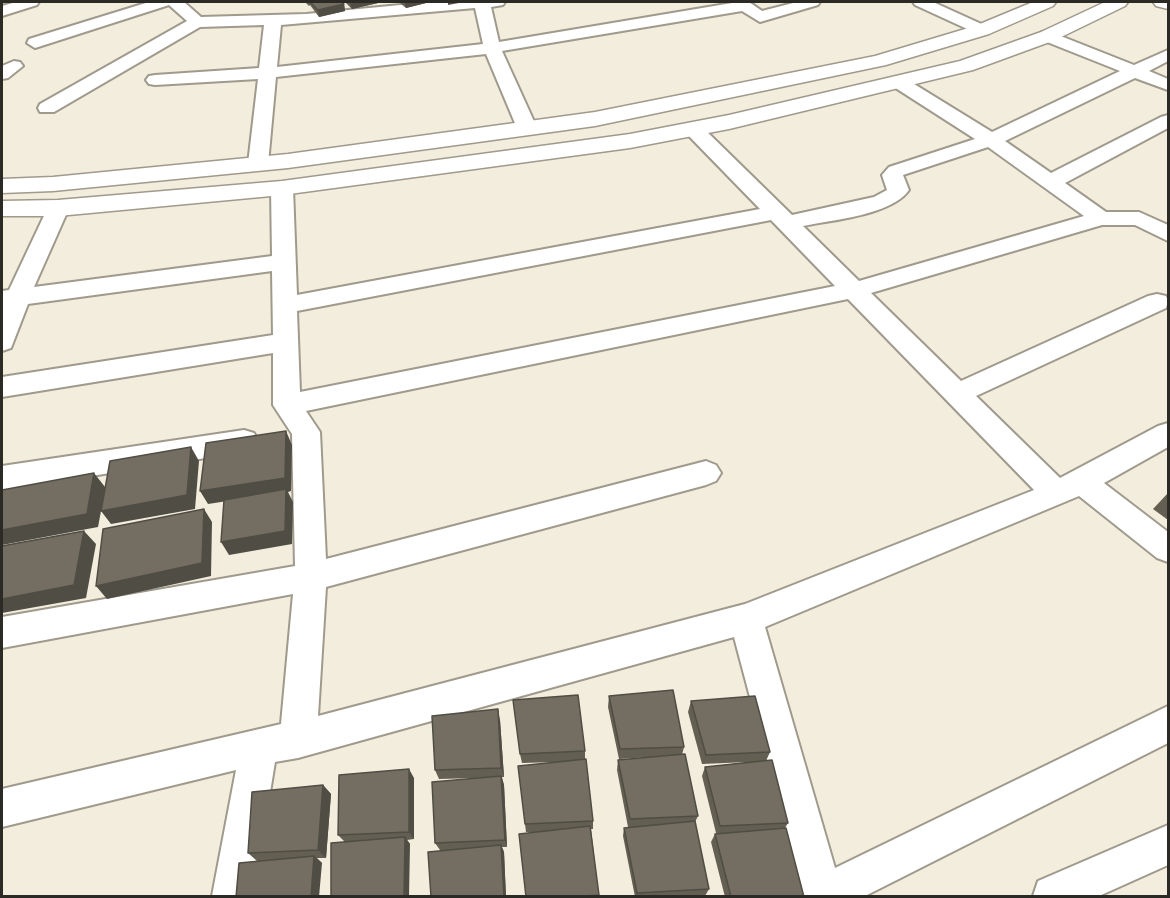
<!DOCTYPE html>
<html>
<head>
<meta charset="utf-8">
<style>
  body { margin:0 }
  #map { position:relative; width:1170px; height:898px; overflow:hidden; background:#f3edde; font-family:"Archivo Narrow",sans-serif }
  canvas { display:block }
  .frame { position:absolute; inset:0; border:3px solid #2c2a24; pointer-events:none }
</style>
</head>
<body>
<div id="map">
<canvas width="1170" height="898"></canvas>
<div class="frame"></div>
</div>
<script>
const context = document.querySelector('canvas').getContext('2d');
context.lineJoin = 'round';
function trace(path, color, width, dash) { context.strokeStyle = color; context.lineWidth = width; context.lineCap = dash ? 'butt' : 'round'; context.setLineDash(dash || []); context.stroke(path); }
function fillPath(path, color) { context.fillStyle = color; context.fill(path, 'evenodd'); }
const minor = new Path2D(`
  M16,2H39L37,5L2,16V6Z
  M149,2H184L201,17L306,14L432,2H505L503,5L491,7L499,42L732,3L731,2H749L762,11L797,2H820L818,5L760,22L742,11L502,51L537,128L534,132H520L517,128L486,54L276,77L268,164L265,168H251L248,164L258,79L155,85L149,84L146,80L149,76L155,75L259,68L264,25L200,27L54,112H40L38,108L40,104L187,21L169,5L35,48L27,43L29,39ZM475,8L483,44L277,67L281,25Z
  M913,2H933L988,27L990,30L982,35L976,33L915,5Z
  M1048,31L1134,65L1168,50V61L1149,71L1168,79V90L1135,78L1005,141L1051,173L1161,117L1168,115V128L1065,183L1106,212H1139L1168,225V241L1135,225H1102L871,293L961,381L1148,296L1157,294L1166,296L1168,301L1166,308L976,396L1060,478L1158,426L1168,423V447L1104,483L1168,532V562L1157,558L1079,496L765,627L835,868L1168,706V743L865,896H803L734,637L298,758L275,762L253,896H212L236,770L2,827V789L281,724L293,594L2,648V617L295,566L292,434L273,405V353L2,397V377L273,335L272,271L28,304L11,348L2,351V291L9,290L50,203L58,202L66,203L69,208L34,287L272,256L271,188L275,184L282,182L289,184L293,188L297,295L760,209L686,133L683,129L686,125H700L792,215L874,197L887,190L882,175L889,167L975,139L894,87L891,83L894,79H906L992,132L1120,71L1042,40L1040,36L1042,32ZM988,147L1084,216L859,281L803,226C832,220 892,215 909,190L903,175ZM771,220L835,286L300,392L297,311ZM848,299L1034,490L745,604L318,716L326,587L706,485L716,481L721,473L716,465L706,461L326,559L320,432L306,411Z
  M14,61L20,62L23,66L8,78L2,79V66Z
  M244,430L254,433L258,441L254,449L244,452L2,490V466Z
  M1168,825V865L1099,896H1033L1038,881Z`);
const tertiary = new Path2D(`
  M1033,2H1056L1053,6L989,34L886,65L595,126L288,168L53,191L2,193V179L53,177L288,154L595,112L875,56L975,26Z
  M1105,2H1128L1125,6L1055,40L973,70L729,129L630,148L282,195L58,216H2V201L58,200L282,181L630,134L729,115L960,61L1041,32Z
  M1153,2H1168V9L1156,6Z`);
trace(minor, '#9f9a8c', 4);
trace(tertiary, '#9f9a8c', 3);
fillPath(minor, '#fff');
fillPath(tertiary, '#fff');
fillPath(new Path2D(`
  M305,2H341L344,4L345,11L319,17L310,5L309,6Z
  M345,2H377L378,3L352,9Z
  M399,2H430L406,8Z
  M1168,493V520L1153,509Z
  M609,696L684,747L682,755L698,816L695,822L709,889L705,896L635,897L623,836L624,828L628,827L617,770L618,760L650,757L619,759L608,707Z
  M691,701L770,752L766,761L788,823L785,828L804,897H725L711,842L715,834L732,833H716L702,776L705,767L748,762L702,764L688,712Z
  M500,720L504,777H502L504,785L507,847H502L504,852L506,897H431L449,850H440L435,843L475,778L439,779L435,770Z
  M585,751V759L593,821V829H591L599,897H526L539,832H526L525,824L556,762L522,763L520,754Z
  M414,778V839L407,840L410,844L345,842L338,835Z
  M323,785L331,794L326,858H317L322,863L257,861L248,853Z`), '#635f53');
fillPath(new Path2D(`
  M350,2H377L378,3L352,9Z
  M405,2H430L406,8Z
  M448,2H464L448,5Z
  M344,4L345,11L319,17L318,10Z
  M286,431L292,445L291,491L288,492L293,502L292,544L229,555L221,542L286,492L208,504L200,491Z
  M191,447L199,461L195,509L111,524L101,511L98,527L2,545V530L94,473L105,487Z
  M204,509L212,522L211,576L107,599L96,586Z
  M84,531L96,544L86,598L2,613V599Z
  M498,709L500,720L504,777L501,768Z
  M409,769L414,778V839L409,832Z
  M501,776L504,785L507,847L505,840Z
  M323,785L331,794L326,858L318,850Z
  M405,837L410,844L409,897H404Z
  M501,845L504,852L506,897H504Z
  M314,856L322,863L319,897H311Z`), '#504d44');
const building = new Path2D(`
  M310,2H341L344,4L318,10Z
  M286,431L285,478L200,491L206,443Z
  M191,447L187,495L101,511L110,461Z
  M94,473L87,514L2,530V490Z
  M286,489L285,531L221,542L224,500Z
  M204,509L202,563L96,586L103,529Z
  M84,531L74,585L2,599V546Z
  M673,690L684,747L620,749L609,696Z
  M578,695L585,751L520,754L513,700Z
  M755,696L770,752L706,755L691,701Z
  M498,709L501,768L435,770L432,716Z
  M685,754L698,816L630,819L618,760Z
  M586,759L593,821L525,824L518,766Z
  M772,760L788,823L720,826L705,767Z
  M409,769V832L338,835L339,775Z
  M501,776L505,840L435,843L432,782Z
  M323,785L318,850L248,853L252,792Z
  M695,821L709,889L637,893L624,828Z
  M590,826L599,895L572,897H526L519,834Z
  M786,828L804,897H731L715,834Z
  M405,837L404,897H331V843Z
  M501,845L504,897H431L428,852Z
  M314,856L311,897H236L239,863Z`);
fillPath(building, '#736e61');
trace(building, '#504d44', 1.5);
</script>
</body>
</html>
